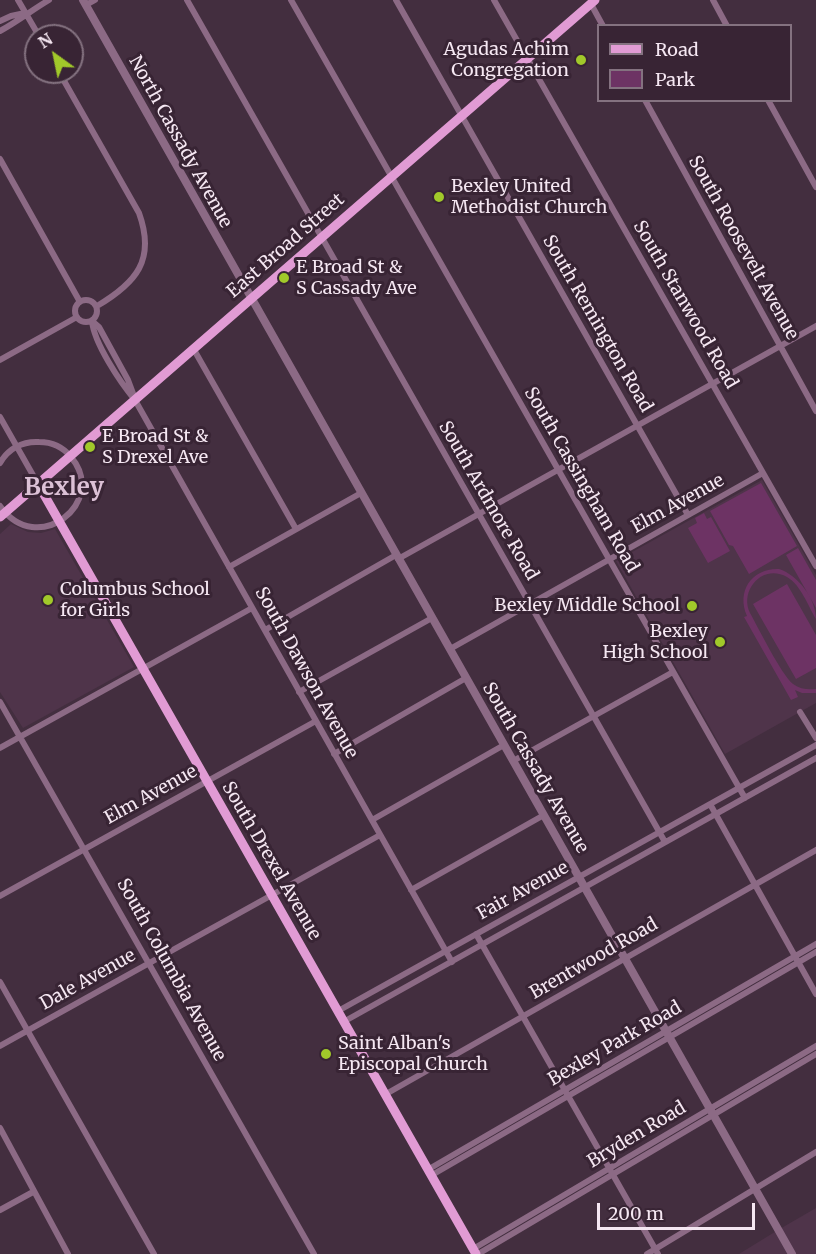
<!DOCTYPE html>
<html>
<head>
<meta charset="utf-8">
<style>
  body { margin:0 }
  #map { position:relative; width:816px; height:1254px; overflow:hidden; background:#432e3f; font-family:Merriweather,serif }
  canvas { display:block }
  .legend { position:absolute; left:597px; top:24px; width:195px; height:78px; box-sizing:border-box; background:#382434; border:2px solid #847280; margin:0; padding:8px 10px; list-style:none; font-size:18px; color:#f5e7f2 }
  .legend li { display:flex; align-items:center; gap:12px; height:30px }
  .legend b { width:30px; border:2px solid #847280 }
  .north { position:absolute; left:24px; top:24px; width:60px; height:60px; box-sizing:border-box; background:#382434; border:2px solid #847280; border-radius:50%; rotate:327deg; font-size:16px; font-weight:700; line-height:24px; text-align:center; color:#f5e7f2 }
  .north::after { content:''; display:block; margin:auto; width:21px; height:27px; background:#a1c92a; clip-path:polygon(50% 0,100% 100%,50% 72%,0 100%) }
  .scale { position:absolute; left:597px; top:1203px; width:158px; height:27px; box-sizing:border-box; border:3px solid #f5e7f2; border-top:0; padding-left:8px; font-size:18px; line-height:21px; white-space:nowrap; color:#f5e7f2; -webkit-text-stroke:4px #382434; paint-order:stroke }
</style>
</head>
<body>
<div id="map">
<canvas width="816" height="1254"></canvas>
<ul class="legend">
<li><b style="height:8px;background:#e19bd4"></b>Road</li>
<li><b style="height:16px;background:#6d3364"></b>Park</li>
</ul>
<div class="north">N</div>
<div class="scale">200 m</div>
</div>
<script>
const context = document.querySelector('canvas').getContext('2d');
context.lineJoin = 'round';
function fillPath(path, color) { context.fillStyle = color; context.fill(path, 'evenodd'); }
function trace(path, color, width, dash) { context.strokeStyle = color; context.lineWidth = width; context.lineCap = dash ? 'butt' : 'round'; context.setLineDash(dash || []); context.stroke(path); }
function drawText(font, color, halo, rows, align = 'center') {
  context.font = font + ' Merriweather,serif'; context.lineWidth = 6; context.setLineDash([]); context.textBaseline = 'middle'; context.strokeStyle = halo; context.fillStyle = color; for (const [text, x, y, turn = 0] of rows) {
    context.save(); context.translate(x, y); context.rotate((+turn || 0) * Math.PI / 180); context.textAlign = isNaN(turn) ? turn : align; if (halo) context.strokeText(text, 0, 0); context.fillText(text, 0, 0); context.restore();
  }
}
fillPath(new Path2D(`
  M762,480L816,575V703L725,754L616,561Z
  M11,524L28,532L41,533L55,529L134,667L23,728L0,692V534Z
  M816,1208V1254H739L778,1230Z`), '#4f344a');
fillPath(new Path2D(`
  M761,483L797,546L749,574L733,546L729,545L710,511Z
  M704,513L707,519L711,517L730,551L708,563L688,528L697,523L695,518Z
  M798,548L816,580V608L786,555Z
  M779,569C798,575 816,599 816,619C808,606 801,585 787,577C763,563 739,590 750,613C759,629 781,674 793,684C800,689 808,690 816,689V693H802L795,690L798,697L791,700L744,617L747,616C736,591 752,568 779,569Z
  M787,584L816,635V668L796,679L753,604Z`), '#6d3364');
trace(new Path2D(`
  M18,0L39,36
  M187,0L665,842
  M291,0L745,798
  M396,0L688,515
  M494,0L816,566
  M713,0L727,26
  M591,4L603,26
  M86,5L95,0
  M0,21L11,16L25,13
  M0,31C17,22 32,10 49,0
  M59,72L139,213C156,260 136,283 97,306
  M645,100L816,411
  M768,100L816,187
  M0,159L80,302
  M75 311a11 11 0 1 1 22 0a11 11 0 1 1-22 0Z
  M92,321C94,343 120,382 135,400L452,962
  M92,321L99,327L128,380L134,396
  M193,348L296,529
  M0,360L77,317
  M0,417L38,484
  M0,463C8,449 22,441 39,442C51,442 63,447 71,457C109,502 37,559 0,506
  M398,559L816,326
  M229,567L361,493
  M265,630L396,555
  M450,649L763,473
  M299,692L432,618
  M0,702L314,1254
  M800,712L816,738
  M0,748L252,608
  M334,754L466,678
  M513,761L673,672
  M710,804L816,994
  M372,820L504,745
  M411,890L544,815
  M0,896L316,721
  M476,934L658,1254
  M0,982L154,1254
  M338,1011L816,745
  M345,1021L816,758
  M0,1046L380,835
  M386,1094L816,850
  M0,1128L68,1254
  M429,1169L816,944
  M432,1175L816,952
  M0,1210L33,1192
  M473,1249L816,1046
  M478,1254L816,1054
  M647,1254L816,1152`), '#8c6a85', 6);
trace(new Path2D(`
  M83,0L792,1254`), '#8c6a85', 8);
trace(new Path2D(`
  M38,484L476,1254
  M0,517L595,0`), '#e19bd4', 9);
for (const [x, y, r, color] of [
  [581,60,6,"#a1c92a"],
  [439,197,6,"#a1c92a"],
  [284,278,6,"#a1c92a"],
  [90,447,6,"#a1c92a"],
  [48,600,6,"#a1c92a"],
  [692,606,6,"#a1c92a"],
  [720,642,6,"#a1c92a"],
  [326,1054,6,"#a1c92a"]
]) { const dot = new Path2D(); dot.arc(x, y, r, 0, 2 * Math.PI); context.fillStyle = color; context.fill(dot); trace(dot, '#382434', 2); }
drawText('18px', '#f5e7f2', '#382434', [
  ["Agudas Achim",569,50,"right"],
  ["Congregation",569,71,"right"],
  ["Bexley United",451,187],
  ["Methodist Church",451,208],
  ["E Broad St &",296,268],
  ["S Cassady Ave",296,289],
  ["E Broad St &",102,437],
  ["S Drexel Ave",102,458],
  ["Columbus School",60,590],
  ["for Girls",60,611],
  ["Bexley Middle School",680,606,"right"],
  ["Bexley",708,632,"right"],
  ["High School",708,653,"right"],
  ["Saint Alban's",338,1044],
  ["Episcopal Church",338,1065]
], 'left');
drawText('18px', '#f5e7f2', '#382434', [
  ["North Cassady Avenue",180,142,61],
  ["East Broad Street",286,246,-41],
  ["South Roosevelt Avenue",743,248,61],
  ["South Stanwood Road",685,305,60],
  ["South Remington Road",597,324,60],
  ["South Cassingham Road",581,480,60],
  ["South Ardmore Road",488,501,60],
  ["Elm Avenue",678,504,-29],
  ["South Dawson Avenue",306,673,61],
  ["South Cassady Avenue",535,768,60],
  ["Elm Avenue",151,795,-29],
  ["South Drexel Avenue",271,861,60],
  ["Fair Avenue",523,891,-29],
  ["Brentwood Road",594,959,-30],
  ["South Columbia Avenue",171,970,61],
  ["Dale Avenue",88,980,-29],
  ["Bexley Park Road",615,1044,-30],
  ["Bryden Road",637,1135,-31]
]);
drawText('bold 24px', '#dcc1d6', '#382434', [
  ["Bexley",64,488]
]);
</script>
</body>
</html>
